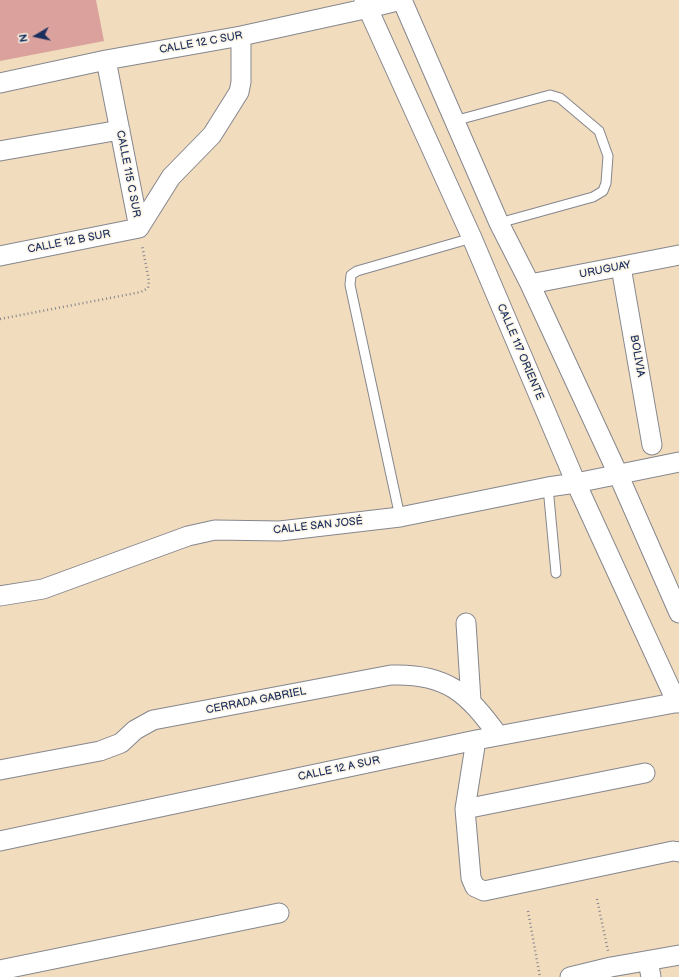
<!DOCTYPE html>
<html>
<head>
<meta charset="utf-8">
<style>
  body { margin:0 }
  #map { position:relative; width:679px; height:977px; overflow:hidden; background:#f1ddbd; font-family:"Balsamiq Sans",sans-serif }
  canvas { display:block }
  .north { position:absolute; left:16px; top:16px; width:40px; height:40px; -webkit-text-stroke:3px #fcf5e5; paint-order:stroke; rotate:261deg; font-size:11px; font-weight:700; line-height:16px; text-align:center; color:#1b2f5e }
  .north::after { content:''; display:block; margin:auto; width:14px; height:18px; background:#1b2f5e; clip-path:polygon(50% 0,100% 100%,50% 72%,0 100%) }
</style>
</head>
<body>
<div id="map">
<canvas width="679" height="977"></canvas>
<div class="north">N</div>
</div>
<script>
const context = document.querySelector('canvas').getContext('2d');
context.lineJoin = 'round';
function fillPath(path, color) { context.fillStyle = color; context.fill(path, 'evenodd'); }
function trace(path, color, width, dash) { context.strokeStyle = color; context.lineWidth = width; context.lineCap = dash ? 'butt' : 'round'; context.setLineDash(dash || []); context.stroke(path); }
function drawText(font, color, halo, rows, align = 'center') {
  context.font = font + ' "Balsamiq Sans",sans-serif'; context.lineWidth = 3; context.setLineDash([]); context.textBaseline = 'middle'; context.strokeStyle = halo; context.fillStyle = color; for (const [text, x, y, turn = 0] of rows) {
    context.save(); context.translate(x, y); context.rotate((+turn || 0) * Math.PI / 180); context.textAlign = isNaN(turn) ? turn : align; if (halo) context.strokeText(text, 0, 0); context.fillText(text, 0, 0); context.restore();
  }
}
fillPath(new Path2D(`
  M0,0H96L104,41L0,61Z`), '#daa19d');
const lane = new Path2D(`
  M454,121L550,95L560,98L599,131L608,156L606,183L603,191L593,197L499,223
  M548,487L556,573
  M400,517L350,285L351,275L357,271L472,238`);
const street = new Path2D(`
  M364,0L472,238L576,483L677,703
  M402,0L499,223L530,284L618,474L679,613
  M106,60L139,228
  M0,83L106,60L241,36L369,8L401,0
  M0,151L120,130
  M139,228L171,177L212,135L239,92L241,82V36
  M0,256L139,228
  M621,267L652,445
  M530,284L679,255
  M0,596L43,589L188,536L215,530L280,531L400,517L548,487L576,483L679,462
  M466,623L471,701
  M476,740L465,809L471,878L475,887L484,891L673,851L679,852
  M0,770L100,751L121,743L135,730L153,720L391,675C447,673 467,693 498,735
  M465,809L645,773
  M0,841L476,740L679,702
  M648,961L651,977
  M0,970L279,913
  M570,977L611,967L679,955`);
trace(lane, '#86868e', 11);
trace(street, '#86868e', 21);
trace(new Path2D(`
  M0,319L141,292L148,288L149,281L142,245
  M597,899L608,951
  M528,911L540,977`), '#86868e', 2.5, [1, 3]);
trace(lane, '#fff', 9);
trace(street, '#fff', 19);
drawText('11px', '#1b2f5e', '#fcf5e5', [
  ["CALLE 12 C SUR",201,43,-10],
  ["CALLE 115 C SUR",128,174,79],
  ["CALLE 12 B SUR",69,242,-11],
  ["URUGUAY",605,270,-11],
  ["CALLE 117 ORIENTE",520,352,67],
  ["BOLIVIA",637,356,80],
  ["CALLE SAN JOSÉ",318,526,-6],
  ["CERRADA GABRIEL",256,701,-11],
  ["CALLE 12 A SUR",339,769,-12]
]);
</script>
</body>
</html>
